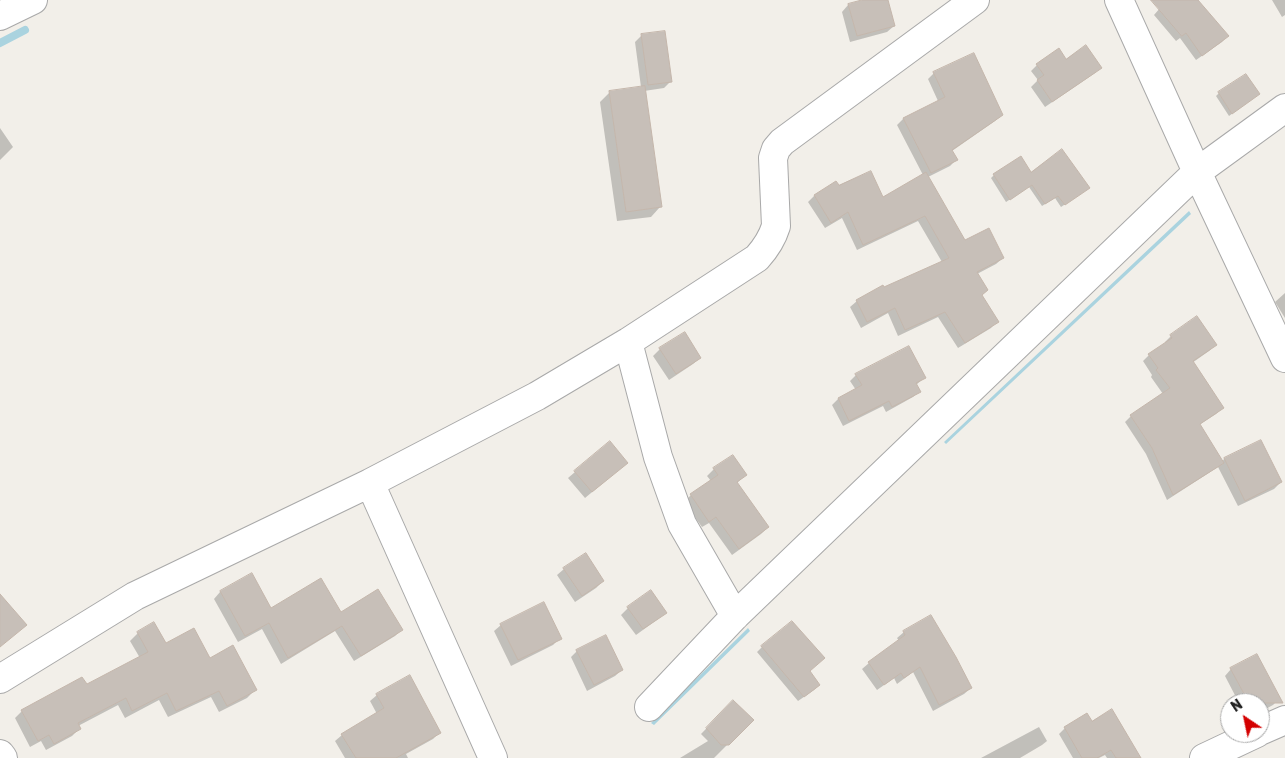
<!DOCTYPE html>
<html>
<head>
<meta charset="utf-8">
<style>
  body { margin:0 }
  #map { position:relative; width:1285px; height:758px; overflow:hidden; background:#f2efe9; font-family:Rubik,sans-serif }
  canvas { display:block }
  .north { position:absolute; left:1220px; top:693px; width:50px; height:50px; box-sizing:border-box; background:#fff; border:1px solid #a7a7a7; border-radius:50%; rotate:326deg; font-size:14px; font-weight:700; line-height:20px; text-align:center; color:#222 }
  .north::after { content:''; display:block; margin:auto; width:18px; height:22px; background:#d40000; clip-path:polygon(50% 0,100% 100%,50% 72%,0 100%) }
</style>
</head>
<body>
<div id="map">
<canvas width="1285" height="758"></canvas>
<div class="north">N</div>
</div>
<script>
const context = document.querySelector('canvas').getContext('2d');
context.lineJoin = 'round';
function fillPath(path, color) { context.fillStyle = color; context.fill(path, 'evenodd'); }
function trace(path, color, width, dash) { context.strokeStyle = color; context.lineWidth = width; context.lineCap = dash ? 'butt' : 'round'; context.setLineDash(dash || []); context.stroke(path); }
fillPath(new Path2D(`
  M1189,211L1191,214L946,444L944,442Z
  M748,628L750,631L654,725L651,723Z`), '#aad3df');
fillPath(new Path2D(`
  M866,0H886L894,26L887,32L850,42L842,12L848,5Z
  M1167,0H1197L1227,36L1222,42L1196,60L1180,38L1176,41L1154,15Z
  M1272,0H1285V15L1282,17Z
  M642,35L670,82L664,88L644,91L660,207L651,217L617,221L600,102L610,92L641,87L635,42Z
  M1066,61L1100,67L1095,73L1045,107L1031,87L1038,80L1031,71L1037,65Z
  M934,73L1002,115L995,121L952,151L956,160L950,166L928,177L965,242L1003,258L996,264L977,274L987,290L981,296L997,321L991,328L958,348L938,317L898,336L888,313L861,328L850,307L857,301L942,262L918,221L857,250L842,218L825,228L808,202L814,196L836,182L839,187L882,198L923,175L897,125L903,119L938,101L928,79Z
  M1219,93L1255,97L1229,116L1216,96Z
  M0,128L13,147L0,160Z
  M1031,174L1085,191L1061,207L1055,198L1042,206L1029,187L1006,202L991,178L994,175Z
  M1285,293V318L1275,302Z
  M1171,336L1215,345L1209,351L1192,363L1222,408L1216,414L1199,425L1222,462L1224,459L1261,441L1281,482L1274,489L1238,506L1218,467L1167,500L1146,454L1125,422L1131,416L1163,394L1151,377L1152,375L1143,361L1149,355L1165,344V342Z
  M909,348L924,378L916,385L919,392L913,397L886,412L883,406L843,426L832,405L838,399L856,390L850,381L856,375Z
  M660,349L700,358L693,364L669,380L653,356Z
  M732,457L745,475L737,483L768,527L761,534L732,555L709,523L702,527L684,502L691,495L711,481L707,476L714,469Z
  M627,463L585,498L568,478L575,472Z
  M564,569L603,581L596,588L575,602L557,575Z
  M251,575L270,610L341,614L401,630L395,636L354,661L335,631L281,664L262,629L238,642L214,599L220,592Z
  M651,592L665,613L658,619L636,635L621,615L628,608Z
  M154,624L165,644L209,659L255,690L247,698L219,712L211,697L168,717L159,700L125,718L118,705L78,726L79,729L72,736L46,750L41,741L30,747L15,718L22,711L86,686L140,658L130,641L138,633Z
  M501,625L560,638L553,645L511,666L494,631Z
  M904,632L971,688L964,694L933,711L913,672L897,684L894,678L877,690L862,669L869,663L899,641L897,638Z
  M762,647L809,671L819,685L814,690L798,701L757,652Z
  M577,651L622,670L615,676L587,691L571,657Z
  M1231,669L1279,699L1273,705L1260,712V703H1239L1225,676Z
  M377,695L440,732L433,739L406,754L408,758H345L335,741L342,735L377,714L370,701Z
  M733,701L752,720L714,758H680L708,741L701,734Z
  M1087,715L1092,723L1140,758H1107L1105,755L1099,758H1073L1059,734L1065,728Z
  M1039,727L1047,741L1042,745L1020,758H981Z`), '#0003');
trace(new Path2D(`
  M0,43L25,30`), '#aad3df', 8);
const building = new Path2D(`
  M862,0H888L895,26L857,36L848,4Z
  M1151,0H1198L1229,36L1202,56L1186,33L1182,36Z
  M665,31L672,82L648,85L641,34Z
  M1086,45L1102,68L1052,102L1037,80L1044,75L1036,64L1059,48L1066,59Z
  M974,53L1003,115L952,150L958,160L931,173L903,118L945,97L933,72Z
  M1246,74L1260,94L1232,114L1218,92Z
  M645,86L662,207L626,212L609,91Z
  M1062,149L1090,188L1065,205L1058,196L1045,204L1032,185L1010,200L993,174L1021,156L1031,172Z
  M871,171L883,197L926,172L965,240L989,228L1004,258L977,272L988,290L982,295L999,322L965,343L945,312L905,330L895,308L867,322L856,300L883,285L884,287L949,258L925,216L863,245L848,212L831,223L814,195L836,181L839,185Z
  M1197,316L1217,345L1193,361L1224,408L1200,424L1224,463L1173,495L1152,448L1130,415L1170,388L1156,370L1158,368L1148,354L1172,338L1170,335Z
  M685,332L701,358L676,374L659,348Z
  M909,346L926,378L916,383L921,392L892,407L889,401L849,421L838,398L862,385L855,374Z
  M1261,440L1282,482L1245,501L1224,458Z
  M610,441L628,463L592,492L574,471Z
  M733,455L747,475L737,482L769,527L739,549L716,517L709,522L690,494L718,475L713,468Z
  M586,553L604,581L582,596L563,568Z
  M252,573L271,608L321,578L341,612L378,589L403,630L361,656L342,626L288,658L269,623L245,636L220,591Z
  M651,590L667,613L643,629L627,607Z
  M0,594L27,625L0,647Z
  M544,602L562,639L518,660L500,624Z
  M931,615L956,657L972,688L939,705L920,667L904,678L901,673L884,685L868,662L905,635L903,631Z
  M792,621L825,658L810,671L820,685L804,697L761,646Z
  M154,622L166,643L194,628L210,658L233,645L257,690L227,706L219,691L176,711L167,693L132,711L126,698L78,723L81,729L54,744L49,735L38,741L21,710L82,677L87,684L148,652L137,632Z
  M606,635L623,670L594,685L576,650Z
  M1257,654L1283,703H1249L1230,668Z
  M410,675L441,733L396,758H356L341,734L384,708L376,694Z
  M733,700L754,720L729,745H721L706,728Z
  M1112,709L1141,758H1116L1111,750L1097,758H1082L1064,727L1087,713L1092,721Z`);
fillPath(building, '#c7bfb8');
trace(building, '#c4b6ab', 1);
const minor = new Path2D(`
  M1119,0L1197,172L1285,358
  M628,342L658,457L682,524L735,616
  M370,483L493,758
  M0,679L135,596L370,483L537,396L628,342L757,258C766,248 772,239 776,226L773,158L776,149L782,142L975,0
  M649,707L735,616L1197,172L1285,108
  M1260,731L1285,720
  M1204,758L1257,733`);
const tertiary = new Path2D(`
  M0,16L33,0
  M0,754L3,758`);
trace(minor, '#a9a9a9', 30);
trace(tertiary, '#a9a9a9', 30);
trace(minor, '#fff', 28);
trace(tertiary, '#fff', 28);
</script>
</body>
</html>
